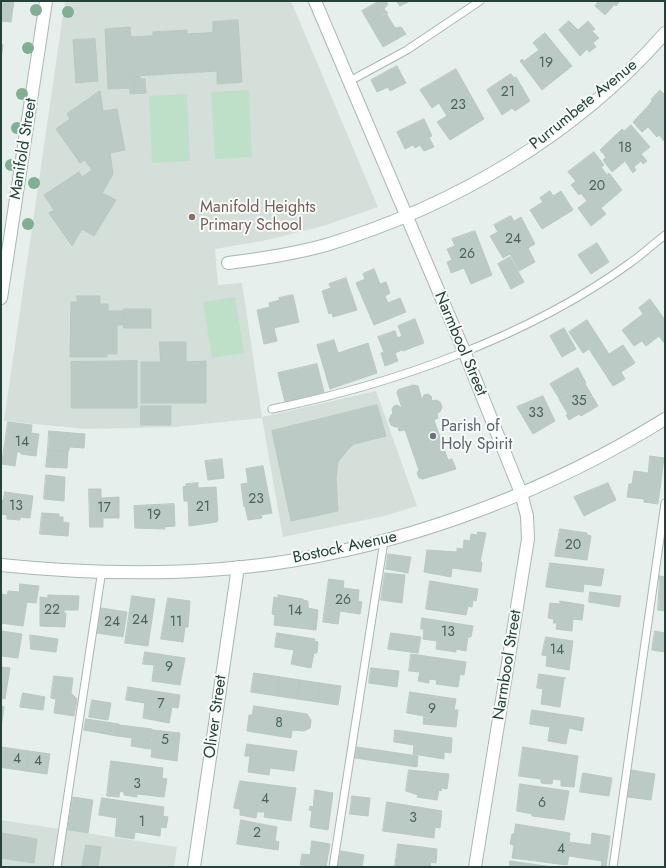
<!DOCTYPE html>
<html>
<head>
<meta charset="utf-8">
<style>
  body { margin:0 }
  #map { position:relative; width:666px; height:868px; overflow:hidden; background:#e6efeb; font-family:Jost,sans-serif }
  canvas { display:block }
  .frame { position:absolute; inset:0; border:2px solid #24423a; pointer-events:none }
</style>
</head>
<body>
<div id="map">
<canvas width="666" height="868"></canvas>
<div class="frame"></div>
</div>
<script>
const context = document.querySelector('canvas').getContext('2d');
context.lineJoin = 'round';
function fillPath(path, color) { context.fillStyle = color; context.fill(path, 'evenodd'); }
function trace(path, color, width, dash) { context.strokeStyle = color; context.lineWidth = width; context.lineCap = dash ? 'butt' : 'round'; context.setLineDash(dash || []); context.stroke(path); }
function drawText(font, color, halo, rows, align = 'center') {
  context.font = font + ' Jost,sans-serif'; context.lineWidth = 4; context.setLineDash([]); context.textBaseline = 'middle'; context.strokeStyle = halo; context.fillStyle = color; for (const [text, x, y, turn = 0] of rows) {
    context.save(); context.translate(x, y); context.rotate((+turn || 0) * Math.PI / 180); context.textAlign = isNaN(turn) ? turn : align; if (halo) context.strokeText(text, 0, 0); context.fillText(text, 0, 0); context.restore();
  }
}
fillPath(new Path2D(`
  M65,1H291L378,207L323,226L267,240L215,249L218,285L242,283L262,417L376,391L417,506L384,516L283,537L262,418L174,427L85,429L4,421Z
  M1,820L177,847L174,867H1Z`), '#d4dfda');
fillPath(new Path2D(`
  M249,90L252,157L215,159L211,92Z
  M187,94L190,161L152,163L149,96Z
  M235,297L244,353L212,358L203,302Z`), '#bfe0c8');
const building = new Path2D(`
  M1,1H14L11,22L1,21Z
  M379,1H386L388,4L384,9L388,13L369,23L362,11Z
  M397,1H410L400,6Z
  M599,1H620L616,6L615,4L605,15L595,6Z
  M386,13L395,28L401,27L406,34L383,47L369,23Z
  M238,20L242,82L217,84V71L133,76L134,88L108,89L105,29L130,27L131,37L153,36V32L187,30V34L206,33L213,32V22Z
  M569,21L578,30L588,21L595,29L592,31L599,38L593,43L596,47L589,52L587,49L580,56L559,30Z
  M545,33L572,66L542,90L520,61L522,59L524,61L539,50L533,43Z
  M95,39L98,81L76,83L73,40Z
  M1,44L3,45L1,59Z
  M397,66L406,83L390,91L388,87L377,92L371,80Z
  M456,69L484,119L450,140L437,122L447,116L439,103L432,108L420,90Z
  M511,74L514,78L516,77L530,101L515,111L512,108L502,115L487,90Z
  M133,76H140V79H145L146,93L130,94V88H134Z
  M660,90L665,95V142L659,135L657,137L648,127L642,132L633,122L648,106L652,101L651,100Z
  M100,91L103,111L117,109L125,150L110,153L113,174L102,193L116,200L94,236L82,229L72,246L49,213L54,210L44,195L79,172L82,177L92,170L85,160L80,163L56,129L70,119L67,114Z
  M424,119L432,136L429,137L434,147L424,151L420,145L415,148L413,145L405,149L397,132Z
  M631,125L650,147L641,154L647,161L643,164L641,161L634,167L636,170L633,173L625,161L612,172L603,160L606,157L600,150L622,129L624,131Z
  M594,152L604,165L601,167L607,175L609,173L622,190L601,208L606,214L591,226L578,208L587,201L581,193L579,195L571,185L576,181L568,172Z
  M550,191L553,196L561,191L573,210L542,229L530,210L543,202L540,198Z
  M511,216L514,221L521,217L535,244L528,248L535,262L519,271L510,254L503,258L490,236L498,232L494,225Z
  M475,231L492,275L471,284L464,268L451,273L447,262L452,260L447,249L455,246L452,239Z
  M597,243L609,262L591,274L578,255Z
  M510,257L524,282L511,289L498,264Z
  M374,269L380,284L386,282L390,293L385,296L388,303L400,298L406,312L374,325L356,283L365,279L363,274Z
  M346,278L357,310L333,317L332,313L329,314L322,291L331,288L329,284Z
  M293,295L299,322L274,328L277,341L264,344L257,310L270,307L269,303L280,300L279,298Z
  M77,296H100V304H108V311H124V325H117V354H107V357H70L71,302H77Z
  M650,299L665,320V344L659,336L646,346L642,341L634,346L622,330L643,314L639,308Z
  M124,309H151V328H124Z
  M415,319L424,343L403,351L397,338L402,336L398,326Z
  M587,320L609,354L623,345L635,363L621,372L625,379L613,386L589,349L583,353L569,332Z
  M564,328L576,349L562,357L550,336Z
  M395,331L402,350L395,353L398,361L385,366L381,353L384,352L378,337Z
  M334,340L338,353L368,343L377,373L330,389L317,345Z
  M160,342H186V362L206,361V403H141V362H160Z
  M137,361V408H71V362Z
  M317,364L324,392L285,402L278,373Z
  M578,368L586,383L559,398L550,384Z
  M585,384L598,406L581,416L579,414L569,420L566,415L568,414L559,399Z
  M414,385L418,386L422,400L424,395L428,394L431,396L432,401L436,400L440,402L442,407L440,412L437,413L438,418L434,420L448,460L452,459L456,469L423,479L419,478L417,473L419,470L405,430L399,431L398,427H395L391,425L389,420L391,415L393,414L392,409L394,406L397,405L402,408L397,393L398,390Z
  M543,396L555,421L533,434L517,407Z
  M377,405L386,436L354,444L348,449L338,462L336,478L338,511L291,521L272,431Z
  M141,406H171V425H141Z
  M8,422L32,425L31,433L39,434L36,456L21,454V452H17L15,466L2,464Z
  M49,431L85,434L84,448L70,447L68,452L48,450Z
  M48,450L68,452L67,468L46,467Z
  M650,456L664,458L658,504L644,502V499L627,497L629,484H632L634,471L648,473Z
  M222,459L224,478L208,480L205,461Z
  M263,466L272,513L261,515L262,518L248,520L245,506L244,507L241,484L248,483L246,469Z
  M46,475L65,477L64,501L44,499Z
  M198,483V488L216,487L218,519L217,522L189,526L188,501H184L183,487L186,486V484Z
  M608,483L616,500L584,516L574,497Z
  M89,489H101V498L119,497V518H103V527H90Z
  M5,492L33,496L30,518L20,517V520L7,519V515L1,514V500L3,501Z
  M174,504L175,526L164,527L165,529L135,528L134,506Z
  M42,513L59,514V517H63V522L69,523L68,536L40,534Z
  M560,529L587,533V535L591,536L587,560L555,556Z
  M478,532L486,533L480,562H482L481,572L452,568L451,577L424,572L427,550L457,552V548L463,549L464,540L470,541L471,534L477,535Z
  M388,554L411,557L408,573L386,569Z
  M550,563L604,569L601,586L584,584L583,592L546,587Z
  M385,573L405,575L402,603L381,600Z
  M660,576L665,577V611L658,610Z
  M329,579L344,581L343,588L359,590L358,601L362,602L360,614L340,611L338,624L323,622Z
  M430,581L478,589L476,601L473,600L472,607L468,606L466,615L426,609Z
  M20,584L39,586L36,603L27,602L23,626L1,623V594L7,595L8,591L19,592Z
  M590,592L621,596L619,607L589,602Z
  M48,595L79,596L78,610H64V613H66L65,627L40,626V597L48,598Z
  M278,595L303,599V600L308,601V608L318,610L316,630L274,625L275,615L272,614L274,597L278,598Z
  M132,596L155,599L148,646L125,643Z
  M168,598L190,601L188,627H185L183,642L161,639Z
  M560,601L584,605L582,620L573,619L572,631L556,629L557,623H553L554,619L548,618L550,603L560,604Z
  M101,608L127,612L123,637L97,633Z
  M422,618L473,626L471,637H468L466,651L456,649V652L436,649L437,641L423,639L424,629H421Z
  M1,631L22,634L18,658L1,656Z
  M655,631L665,633V652L652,650Z
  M277,633L315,639L314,641L318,642L317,653H314L311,668L291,664L294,650L275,647Z
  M391,633L421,637L418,653L388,649Z
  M30,635L58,639L56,652L31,649Z
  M546,637L573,641L569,670L546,666L547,656L542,655Z
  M145,652L185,658L180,685L152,681L154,665L143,664Z
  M411,654L466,662L464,675L460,674L458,687L436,684L437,680L429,679V683L418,681L420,672L409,671Z
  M1,667L10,668L5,699L1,698Z
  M371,668L399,671L397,687L369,683Z
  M254,673L280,677L277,696L251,692Z
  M539,674L566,678L564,679L560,707L541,704L543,689L537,688Z
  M54,676L73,678L71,693L77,699L74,716L54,713L56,699L51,698Z
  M280,677L300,680L297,699L277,696Z
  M300,680L320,683L318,702L297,699Z
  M320,683L341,686L338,705L318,702Z
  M128,687L180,695L178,708L172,707L169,723L143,718L145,703L126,700Z
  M410,692L456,699L454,710H458L456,727L423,724L424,716L407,713Z
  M23,693L45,697L43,710L20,707Z
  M92,700L111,703L108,720L89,717Z
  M1,706L4,707L1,728Z
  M254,706L307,714L311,720L310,728L304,731L292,730L291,738L247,731L249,715H252Z
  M532,710L584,718L582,731L569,728L566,744L548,741L550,727L530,724Z
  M86,719L119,724L117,736L84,730Z
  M119,725L152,729L149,749L131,746L132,738L117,736Z
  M153,730L180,733L177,761L151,757L152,749H150Z
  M395,730L452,738L451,753L444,752V759L413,754L414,745L394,742Z
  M247,744L297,751L294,771L270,768L269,775L248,772L250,756H245Z
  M1,747L8,748L5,768L1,767Z
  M357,747L418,756L417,767L355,758Z
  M523,747L578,756L574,787L561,786V780L553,779L552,784L541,783V779L519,776Z
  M8,748L29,751L26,771L5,768Z
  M29,751L50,754L47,774L26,771Z
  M111,761L163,768L162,778L167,779L164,797L137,794V797L124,795V792L120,791L119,797L107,796Z
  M409,770L449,774L447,789L442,788L441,791L439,790L437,800L417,797L418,795L406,791Z
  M632,770L655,774L651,800L628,797Z
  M583,773L612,778L609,796L580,792Z
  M240,781L296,788L291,821L264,817L265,812H257L256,818L240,815V809L234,808Z
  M520,784L569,791L564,820L532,816V814L517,811Z
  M315,790L333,793L328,830L310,827L312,811L309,810L310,806L313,807Z
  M352,796L370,798L368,816L350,814Z
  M73,797L93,800L88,833L68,830Z
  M102,798L164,807L163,816L168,817L166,828L161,827L160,836L135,832L134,839L115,836L117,818L99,815Z
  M387,802L442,811L440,828L435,827L434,838L383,831Z
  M241,820L277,827L275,841L279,842L278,850L237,844Z
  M516,824L570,833L569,842L591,845L592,833L610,836L606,867H601L602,861L569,856L567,865L512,858L514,845L510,844L512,834H514Z
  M1,833L37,839L34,863L1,858Z
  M312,841L330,844L326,867L300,865L302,854L310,855Z
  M398,844L437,849L436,863L431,862L430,867H395Z
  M86,845L101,847L98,867H82Z
  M341,851L364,855L362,867H338Z
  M510,861L553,867H510Z`);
fillPath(building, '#bbcac4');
trace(building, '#b8c9c2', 1);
const service = new Path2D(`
  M348,82L407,50L480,1
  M272,409C394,384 528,337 630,263C642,255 653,244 665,235
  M57,867L102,570
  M333,867L384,541
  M613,867L665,503`);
const minor = new Path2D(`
  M315,1L464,351L521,493L527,516L528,539L475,867
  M228,263C260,259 294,254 326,245C454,206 576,135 665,33
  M1,298L46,1
  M1,565C98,575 200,576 296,560C425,538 554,488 665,419
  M194,867L238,567`);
trace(service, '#a8b8b2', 9);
trace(minor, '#a8b8b2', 14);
trace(service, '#fff', 7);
trace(minor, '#fff', 12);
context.fillStyle = '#80af93';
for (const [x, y] of [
  [36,10],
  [68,12],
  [28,48],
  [22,94],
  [17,128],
  [11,165],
  [34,183],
  [28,224]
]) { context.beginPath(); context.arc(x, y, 6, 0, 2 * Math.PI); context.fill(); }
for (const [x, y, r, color] of [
  [192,217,4,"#8d6e63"],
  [433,436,4,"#6b7280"]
]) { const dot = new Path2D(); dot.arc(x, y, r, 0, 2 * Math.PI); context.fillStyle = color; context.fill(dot); trace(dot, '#f7fbf9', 1.5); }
drawText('14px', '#4a645c', null, [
  ["19",546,64],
  ["21",508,93],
  ["23",458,106],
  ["18",625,149],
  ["20",597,187],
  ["24",513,240],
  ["26",467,255],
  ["35",579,402],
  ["33",536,414],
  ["14",22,443],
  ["23",256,500],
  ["13",16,507],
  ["21",203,508],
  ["17",104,509],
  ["19",154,516],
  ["20",573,546],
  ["26",343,601],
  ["22",52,611],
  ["14",295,612],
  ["24",140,621],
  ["24",112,623],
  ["11",176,623],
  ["13",448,633],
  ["14",557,651],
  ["9",169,668],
  ["7",161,705],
  ["9",432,710],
  ["8",279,724],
  ["5",165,741],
  ["4",17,760],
  ["4",38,762],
  ["3",137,785],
  ["4",265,800],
  ["6",542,804],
  ["3",413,819],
  ["1",142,823],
  ["2",257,834],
  ["4",561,850]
]);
drawText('16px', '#24423a', '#f7fbf9', [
  ["Purrumbete Avenue",584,105,-39],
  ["Manifold Street",24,149,-81],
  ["Narmbool Street",460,344,67],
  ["Bostock Avenue",345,548,-12],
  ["Narmbool Street",508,665,-81],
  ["Oliver Street",216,717,-82]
]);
drawText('16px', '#785e54', '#f7fbf9', [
  ["Manifold Heights",200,208],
  ["Primary School",200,226]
], 'left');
drawText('16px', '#5b616d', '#f7fbf9', [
  ["Parish of",441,427],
  ["Holy Spirit",441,445]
], 'left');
</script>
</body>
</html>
